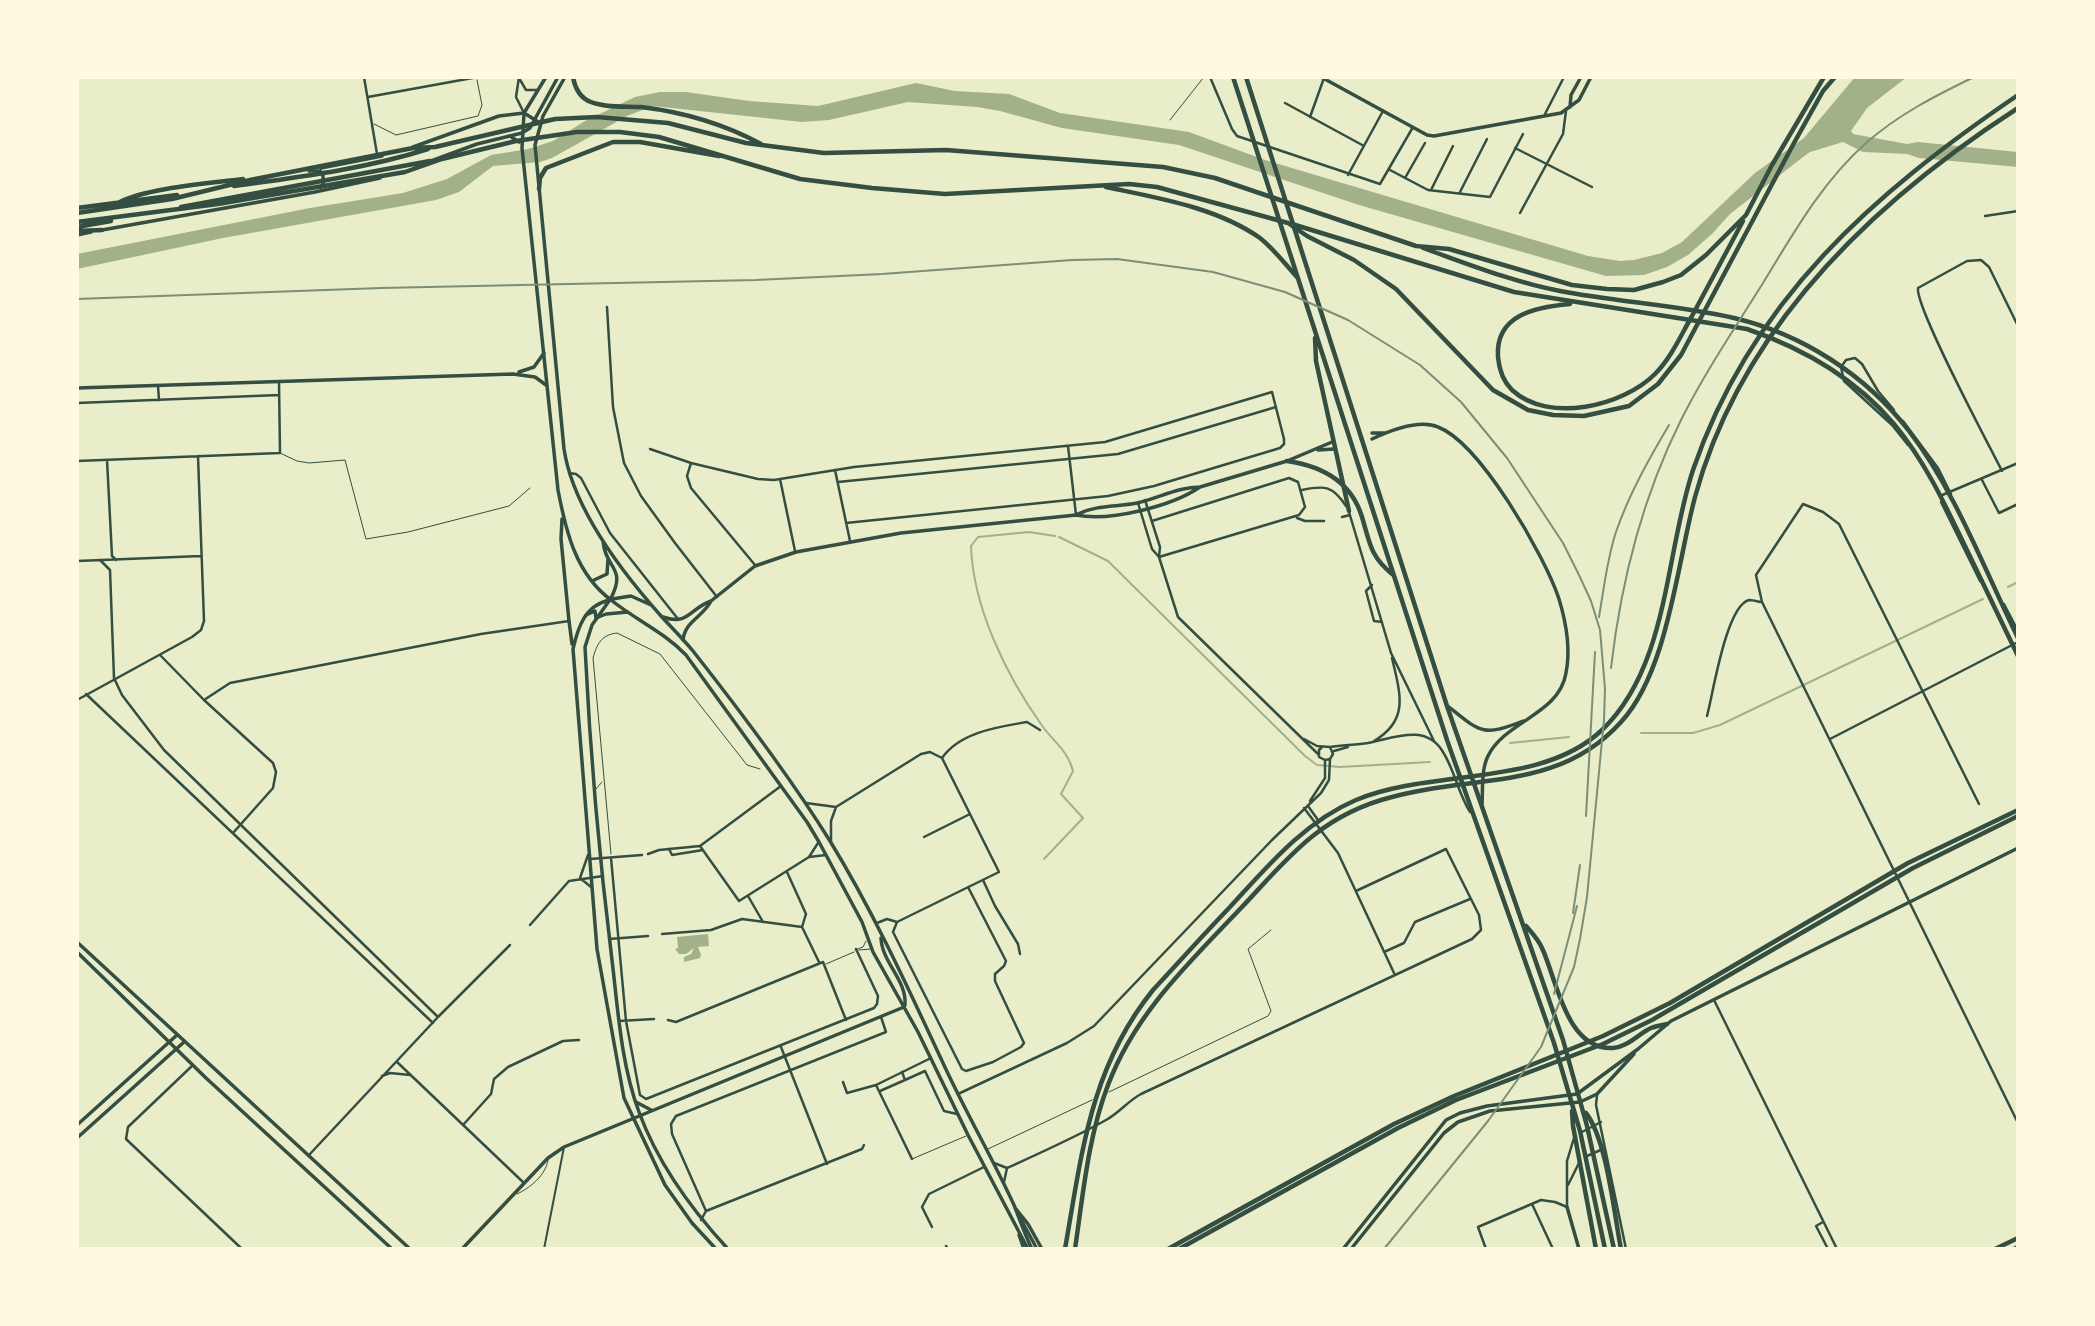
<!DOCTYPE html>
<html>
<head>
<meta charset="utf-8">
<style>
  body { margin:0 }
  #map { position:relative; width:2095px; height:1326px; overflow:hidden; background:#e9edc9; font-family:Helvetica,sans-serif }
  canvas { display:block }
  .frame { position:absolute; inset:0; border:79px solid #fefae0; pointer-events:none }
</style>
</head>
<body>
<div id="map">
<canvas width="2095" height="1326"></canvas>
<div class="frame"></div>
</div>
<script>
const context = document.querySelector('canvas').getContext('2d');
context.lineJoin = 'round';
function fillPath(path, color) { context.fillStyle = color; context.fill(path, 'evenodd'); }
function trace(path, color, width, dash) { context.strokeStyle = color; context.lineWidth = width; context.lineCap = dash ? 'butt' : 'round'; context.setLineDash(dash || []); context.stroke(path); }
fillPath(new Path2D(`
  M1855,77H1907L1867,108L1851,131L1853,134L1907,144L1918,142L2018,152V167L1919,158L1907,154L1863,152L1843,142L1810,152L1803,157L1730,214L1712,234L1688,255L1667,267L1644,275L1606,276L1359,205L1179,145L1062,128L1000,111L977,107L908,102L829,120L802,122L653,106L627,116L552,158L540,162L493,166L459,192L436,200L223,238L77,269V254L310,208L403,193L447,179L491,155L528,149L553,141L585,121L635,97L660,92H686L749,101L818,106L916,83L955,91L1009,94L1060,113L1189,132L1265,160L1588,256L1620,261L1634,260L1662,253L1682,242L1755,173L1804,138Z
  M708,934L709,946L698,947L701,955L700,958L684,962V957L691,954L694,948L686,954H679L675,949L678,948L677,937Z`), '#a3b18a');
trace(new Path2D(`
  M1059,537L1108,561L1305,756L1317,765L1340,767L1430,762
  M2008,587L2018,582
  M1641,733H1693L1720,725L1983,599
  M1510,743L1569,737
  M1044,859L1083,818L1061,794L1073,771C1068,751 1054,742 1043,727C1007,677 973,608 971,546L978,537L1029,532L1055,536`), '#a3b18a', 2);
trace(new Path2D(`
  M1170,120L1204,77
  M374,124L396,135L478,116L482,105L477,80
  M280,453L297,461L309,463L345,460L366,539L408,532L509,506L530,488
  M596,789L602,782
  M611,854L593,658C597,644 601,635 617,633L660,654L747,765L760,769
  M855,950L863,947L866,941
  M859,950L871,949
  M826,964L854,952
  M1109,1092L1268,1016L1271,1011L1248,949L1271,930
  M988,1149L1092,1100
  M912,1159L966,1136
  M517,1194C530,1188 546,1175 548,1160`), '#344e41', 1);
trace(new Path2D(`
  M544,1249L564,1147`), '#344e41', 2);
trace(new Path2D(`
  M364,77L377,154
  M519,77L516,97L524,113
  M1210,77L1232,129L1237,136L1380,184L1413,127
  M519,78L526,90H537
  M368,97L478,77
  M1285,103L1364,146
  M1545,114L1564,77
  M1310,117L1324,78
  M1515,148L1592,187
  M1390,170L1428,190L1490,197L1523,134
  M1348,175L1383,111
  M1405,178L1425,143
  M1431,190L1453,146
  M1460,192L1487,139
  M1520,213L1563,134L1566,111
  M1985,216L2018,211
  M607,307L613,407L624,463L641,496L675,543L717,597
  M158,386L159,400
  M77,403L279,395
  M1894,410L1878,391L1862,364L1855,358L1846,360L1841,367L1844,381L1892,425L1908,445
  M1903,421L1938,468L1951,494
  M1068,446L1076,515
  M650,449L691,463L758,479L774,480L854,467L1105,442L1272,392L1284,439V444L1280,448L1154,486L1108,496L846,523
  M107,460L112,556L116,560
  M77,461L280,453L279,382
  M691,463L687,476L691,488L755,565
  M835,470L850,541
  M2002,471C1989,445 1915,307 1918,288L1967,261L1981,260L1989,267L2018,326
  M569,473L576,474L581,478L610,533L678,619
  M780,479L795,551
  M1982,480L1999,513L2018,504
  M838,482L1118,454L1276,407
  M1302,490C1325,485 1333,486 1346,506
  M1940,496L2018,463
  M1145,500L1160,547L1159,557
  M1941,502L1980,581
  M1138,503L1152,549L1159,557L1178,617L1319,755
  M1349,512L1391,653L1434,741
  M1342,517L1350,515
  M1297,518L1305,521H1324
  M1152,521L1289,478L1298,482L1305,507L1299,515L1159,557
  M100,560L110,570L114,678L122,695L164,750L438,1017
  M77,561L201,556
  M1372,585L1366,591L1374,621L1382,622
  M2004,604L2018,631
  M161,656L204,700L273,763L276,772L273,788L233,833
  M86,694L433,1023
  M77,700L192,637L201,630L204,621L198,456
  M204,700L230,683L481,634L569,621
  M1707,716C1713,694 1726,606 1749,600C1753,600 1756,601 1760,602
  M1304,739L1317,746L1330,747L1333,754L1330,759L1325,760L1319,757V750L1322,747
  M1830,739L2018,642
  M1374,741C1410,720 1400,693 1392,658
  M1330,747C1342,745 1355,745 1368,743C1394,738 1426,723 1443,752C1455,771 1458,793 1470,812
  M1334,751L1348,747
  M942,758C960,732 998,727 1027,722L1040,730
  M1310,801L1325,778V760
  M806,803L836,807L921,754L930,752L942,758L999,872L897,922
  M1979,804L1839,524L1823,512L1803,504L1756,575L1762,602L2018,1123
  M1308,806L1318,820
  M1304,808L1338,853L1394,973
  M924,837L970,814
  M831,841V821L836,807
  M700,846L739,901L809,857L818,843
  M669,849L672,855L703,850
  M648,854L659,850L700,846L781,786
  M809,857L826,855
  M611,858L626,1021L640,1095L646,1099L874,1008L877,1004L878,996L856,949
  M590,859L642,855
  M787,872L806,914L802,927L819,962
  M580,878L588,855
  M580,878L591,887
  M983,880L995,906L1018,944L1020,954
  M748,896L763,922
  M897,922L893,932L962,1069L966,1071L993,1062L1021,1047L1024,1043L995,981V974L1004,966L1006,961L968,887
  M877,923L887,919L897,922
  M530,925L569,881L603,876
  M662,934L711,930L742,919L802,927
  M609,939L648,936
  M1384,952L1404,943L1415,922L1470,899
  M1714,1000L1837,1249
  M668,1020L676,1022L823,962L846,1020
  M619,1021L654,1019
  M781,1047L827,1164
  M397,1062L524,1183
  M193,1065L128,1127L126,1139L242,1249
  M902,1072L905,1080L925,1071L944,1111L957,1114
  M382,1076L390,1073L410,1075
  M843,1082L847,1093L876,1085L931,1058
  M876,1085L912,1159
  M880,1091L905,1080
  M958,1094L1067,1043L1094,1026L1272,840L1321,793L1329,780L1330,759
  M1597,1095L1596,1105L1626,1249
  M463,1125L491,1094L494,1079L508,1067L563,1041L579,1040
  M1582,1132L1601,1122
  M309,1155L438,1017L510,945
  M1587,1156L1603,1149
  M994,1163L1007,1168C1040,1153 1074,1138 1106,1120C1119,1113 1128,1101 1141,1094L1472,939L1481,930L1479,915L1446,849L1356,891
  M1004,1182L1007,1168
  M1568,1185L1579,1163
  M1532,1204L1553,1249
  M706,1211L672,1134L671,1124L676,1116L886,1032L881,1017
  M701,1220L706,1211L862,1149L864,1145
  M1823,1222L1816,1226L1828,1249
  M932,1227L922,1207L929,1194L984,1167
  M946,1246L948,1249
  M1486,1249L1478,1227L1541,1200L1555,1202L1567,1207V1161L1574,1138`), '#344e41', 2.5);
trace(new Path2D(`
  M1321,77L1427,135L1434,136L1561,113L1579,100L1591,77
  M1570,107L1571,95L1581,77
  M413,147L499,116L524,113
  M431,161L477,144L522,133
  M321,168L382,156
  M309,171H320L323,176V184L321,187
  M102,230L315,192L380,178
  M77,235L91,232
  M519,372L534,367L544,353
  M77,388L513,374L535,377L546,385
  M1372,433H1384
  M1372,439C1389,431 1419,419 1438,427C1480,443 1545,556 1559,599C1566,622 1571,648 1566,673C1559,715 1505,721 1488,756C1481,770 1483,789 1482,804
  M1318,450L1334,449
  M1078,514C1096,505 1117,507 1137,503C1159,498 1178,487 1200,487L1287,461L1332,442
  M610,600C585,605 578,627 573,649L597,949L624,1098L665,1185L692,1223L716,1249
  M609,601L592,625L585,647C590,751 599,856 612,960C618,1010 621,1064 639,1112C658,1164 691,1209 728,1249
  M663,617C689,626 690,608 711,601L755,566L796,552L901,533L1076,515C1110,522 1172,506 1200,487
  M569,621L572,644
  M683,640C685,621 703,617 711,601
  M1449,707C1480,732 1483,737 1523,721
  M77,942L410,1249
  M77,952L206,1078L392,1249
  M636,1102L651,1110
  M77,1125L177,1035
  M77,1138L184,1042
  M1567,1207L1579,1249
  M1016,1209L1028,1224L1042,1249
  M1019,1216L1037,1249
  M1019,1235L1024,1249
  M462,1249L548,1158L564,1147L904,1007
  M1343,1249L1446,1120L1460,1113L1487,1106L1577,1094L1638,1049L1671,1021L2018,848
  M1351,1249L1444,1133L1458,1122L1490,1111L1580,1102L1597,1094L1634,1054`), '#344e41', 3.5);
trace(new Path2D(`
  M546,77L524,113L522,148L558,490C566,532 576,574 611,600C636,620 664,632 686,655L807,822L819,842L862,922L873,952L918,1032L968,1135L1028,1249
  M565,77L543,116L535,145L564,449C573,509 621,571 661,616C672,628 683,639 693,651C741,712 789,775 830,841C873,911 908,988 943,1063C965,1111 992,1157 1014,1205C1020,1220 1025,1235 1032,1249
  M524,113L540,123
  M522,133L530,128L558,77
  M510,136L519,142
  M562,519L561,539L569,621
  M603,541C605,569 628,567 610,600
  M592,581L607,574L608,559
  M612,599L631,596L651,605
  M586,615L595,611L596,618L606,614L628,612
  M881,938C882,963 907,980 905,1005`), '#344e41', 3.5);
trace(new Path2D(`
  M1995,1249L2018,1238
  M2014,1249L2018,1247`), '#344e41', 4.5);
trace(new Path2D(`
  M1233,77L1447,740L1554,1043L1580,1131L1605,1249
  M1246,77L1447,706L1563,1040L1587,1126L1614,1249
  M1315,338L1316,361L1349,511
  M1287,461C1322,466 1351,481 1362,517C1370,543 1370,556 1392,574
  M1526,926C1532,933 1538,939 1542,948C1557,980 1566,1050 1613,1048C1628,1047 1638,1034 1651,1028C1656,1026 1662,1025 1667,1024
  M1572,1111L1573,1126L1596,1249
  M1586,1113C1607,1140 1614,1214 1621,1249`), '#344e41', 4.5);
trace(new Path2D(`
  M573,77C575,88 580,98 591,102C606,108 625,106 641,107C683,112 724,124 761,144
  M234,186C299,177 365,169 428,149
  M1106,187C1157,198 1216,207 1260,238C1274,249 1285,264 1297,277
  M539,189L540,178L546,168L613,142H640L719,156
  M118,203C144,188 212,183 243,179
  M181,207L430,161
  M77,208L177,195
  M77,213L172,199L250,180L413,148L435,147L555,119L597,117L668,123L746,143L824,153L946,150L1163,167L1215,178L1416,246L1449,249L1572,285L1607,289L1634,290L1663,282L1681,275L1706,255L1746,215L1772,165L1824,77
  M77,222L218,204L405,172L442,159L516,141L577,132H620L659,137L800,179L872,188L945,194L1129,184L1157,187L1288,223L1307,236L1354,260L1396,289L1493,390L1528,410L1553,415L1584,416L1629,406L1658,384L1681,355L1794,143L1823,91L1835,77
  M1292,224L1514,292L1747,329C1802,348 1856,379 1894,424C1924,460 1944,502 1964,544C1982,581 2000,618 2018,656
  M77,227L111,221
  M77,231L102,230
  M1423,248C1468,264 1513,282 1560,291C1617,302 1677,305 1734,318C1802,334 1866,375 1909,431C1956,492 1984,569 2018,638
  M1570,304C1537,307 1495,314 1498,357C1499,369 1503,381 1512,390C1549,424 1623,406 1655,374C1671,358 1681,335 1692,316C1709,284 1726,253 1743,221
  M1065,1249C1082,1153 1090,1068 1153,990C1179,962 1204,934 1230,907C1267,867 1304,822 1356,800C1432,768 1541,788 1602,730C1669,666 1665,554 1693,470C1751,300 1874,193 2018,95
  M1075,1249C1083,1195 1088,1137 1108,1085C1135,1013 1189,963 1241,908C1264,884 1287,856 1314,835C1337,817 1364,804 1392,797C1474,774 1558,792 1621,722C1668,671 1677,564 1695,497C1741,327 1874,201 2018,108
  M1168,1249L1394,1124L1454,1096L1603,1036L1670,1003L1908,863L2018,810
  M1179,1249L1398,1128L1456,1100L1603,1044L1652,1020L1913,868L2018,816`), '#344e41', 4.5);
trace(new Path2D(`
  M77,299L381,288L756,280L882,274L1072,260L1117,259L1213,272L1285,292L1348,320L1420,365L1461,402L1507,458L1563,543L1579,575L1591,601L1600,630L1605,689L1604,720L1587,897L1580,939L1574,967L1541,1047L1488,1121L1384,1249
  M1599,617C1604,588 1607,559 1616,532C1629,494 1649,459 1669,425
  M1611,668C1621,581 1642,498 1681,420C1705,372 1735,328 1763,283C1793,234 1822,182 1866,143C1899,114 1935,96 1974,77
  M1586,816L1595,652
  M1573,913L1580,865
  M1554,994L1577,906`), '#7c8e77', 2);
</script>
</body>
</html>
